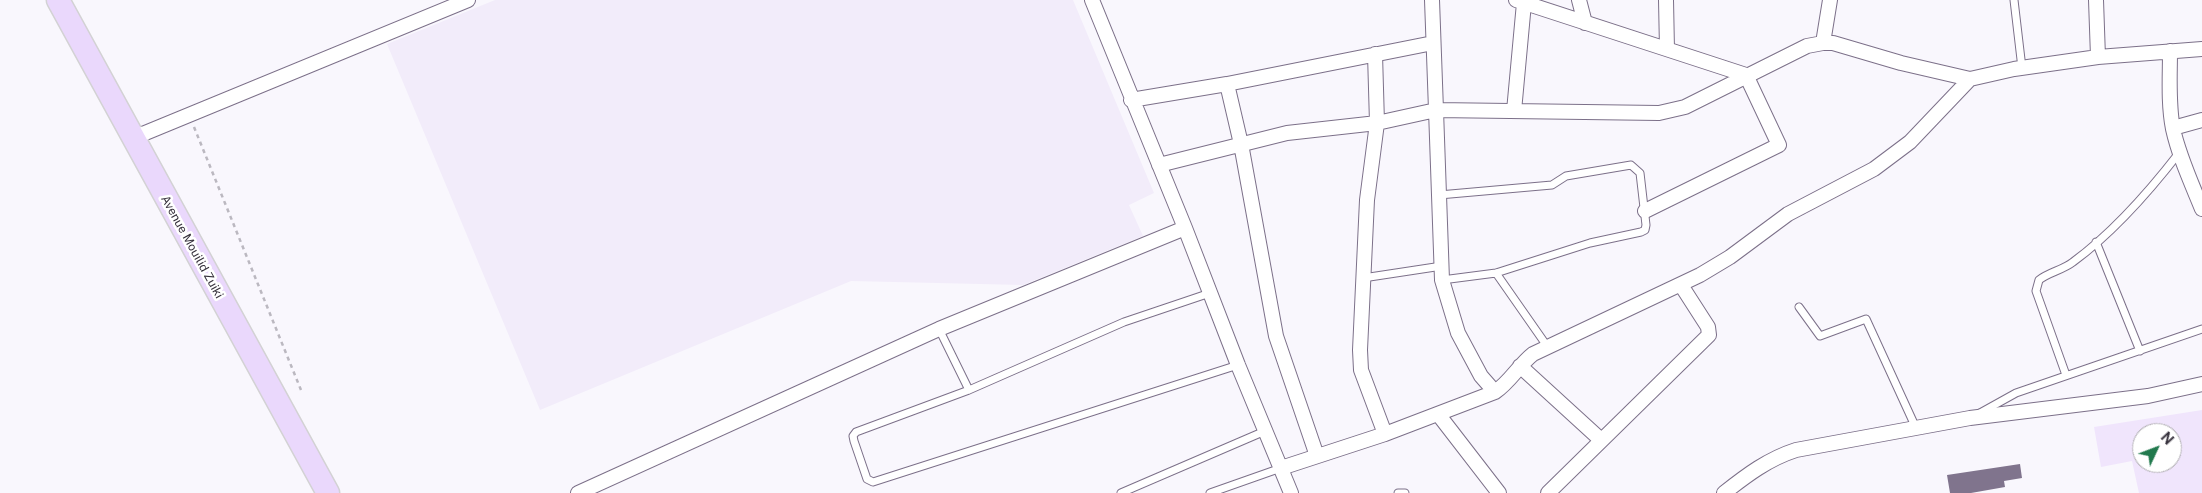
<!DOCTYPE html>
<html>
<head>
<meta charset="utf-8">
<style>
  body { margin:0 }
  #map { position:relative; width:2202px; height:493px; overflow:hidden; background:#f9f7fd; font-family:"Public Sans",sans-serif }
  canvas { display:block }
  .north { position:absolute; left:2132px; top:423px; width:50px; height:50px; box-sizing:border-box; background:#fff; border:1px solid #afadb1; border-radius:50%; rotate:47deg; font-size:14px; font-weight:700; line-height:20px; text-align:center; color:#36313c }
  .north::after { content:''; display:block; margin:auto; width:18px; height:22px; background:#21794d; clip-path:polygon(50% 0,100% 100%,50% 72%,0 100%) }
</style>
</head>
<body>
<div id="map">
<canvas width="2202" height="493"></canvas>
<div class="north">N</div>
</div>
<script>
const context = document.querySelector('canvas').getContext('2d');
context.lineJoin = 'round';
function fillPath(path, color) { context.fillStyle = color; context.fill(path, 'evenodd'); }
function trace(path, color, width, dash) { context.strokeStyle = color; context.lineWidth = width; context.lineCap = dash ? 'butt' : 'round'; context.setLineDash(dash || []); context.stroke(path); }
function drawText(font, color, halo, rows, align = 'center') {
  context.font = font + ' "Public Sans",sans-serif'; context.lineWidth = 5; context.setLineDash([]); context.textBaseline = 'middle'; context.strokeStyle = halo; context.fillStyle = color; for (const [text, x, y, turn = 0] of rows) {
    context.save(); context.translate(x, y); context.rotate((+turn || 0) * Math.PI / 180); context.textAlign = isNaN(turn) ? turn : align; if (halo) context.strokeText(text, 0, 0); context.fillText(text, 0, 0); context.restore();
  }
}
fillPath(new Path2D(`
  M495,0H1073L1154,193L1129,205L1143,236L1023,285L851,281L540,410L387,44Z`), '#f2ecfa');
fillPath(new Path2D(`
  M2202,410V493H2139L2132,461L2101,467L2094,427ZM2142,433H2172V463H2142Z`), '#f0e5fc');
fillPath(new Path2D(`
  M2020,464L2022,478L2004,481L2005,487L1971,493H1950L1947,475Z`), '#80748d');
const service = new Path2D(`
  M2014,0L2022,68
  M1439,195L1552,185L1566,176L1631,165L1640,173L1646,225L1645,230L1641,232L1590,243L1496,273L1442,280
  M2096,242L2140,351
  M1496,273L1547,346
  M1363,278L1442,266
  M1210,293L1124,322L969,390L856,432L853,436L854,441L867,479L873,482L1238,365
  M1799,307L1820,336L1866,319L1916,428
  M939,329L969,390
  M2066,375L2036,291L2039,280C2049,272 2063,270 2073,262C2114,232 2148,193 2179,153
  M1980,413L2016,393L2202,329
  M1121,493L1265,431
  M1210,493L1281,468
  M1398,493H1405`);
const minor = new Path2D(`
  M1092,0L1185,228L1238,365L1291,493
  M1516,0L1746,75L1779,145L1645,211
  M1579,0L1585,23
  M1666,0L1667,49
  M2096,0L2098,57
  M1823,43L1830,0
  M2170,51C2170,77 2168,103 2173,129C2179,156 2191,182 2202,209
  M1375,54L1377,123L1367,200L1360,350L1361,370L1385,434
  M1227,84L1241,144L1276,336L1317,456
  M1131,100L1227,84L1433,43
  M1514,111L1524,3
  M2173,128L2202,120
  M133,138L468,0
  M1159,165L1287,133L1377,123L1436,110L1432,0
  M1520,366L1601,440
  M1495,392L1481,376L1458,333L1442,280L1436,110L1659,113L1685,107L1807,46L1823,43H1833L1901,63L1970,79L2014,69L2098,57L2202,49
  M1438,414L1499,493
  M1281,468L1385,434L1495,392C1510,382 1519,365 1533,354L1700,275L1730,257L1788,214L1874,169L1910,142L1970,79
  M578,493L939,329L1185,228
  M1548,493L1709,335L1708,327L1681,285
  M1724,493C1747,475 1768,459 1796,450L1970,418L2148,396L2202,384`);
const primary = new Path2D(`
  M58,0L328,493`);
trace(service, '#7c7089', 9);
trace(minor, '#7c7089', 16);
trace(primary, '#d3d2d4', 25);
trace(new Path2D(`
  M194,127L301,390`), '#bbb8c0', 2.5, [4, 4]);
trace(service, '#fff', 7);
trace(minor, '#fff', 14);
trace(primary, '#ead8fc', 22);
drawText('12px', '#36313c', '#fff', [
  ["Avenue Mouilid Zuiki",192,247,61]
]);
</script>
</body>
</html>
